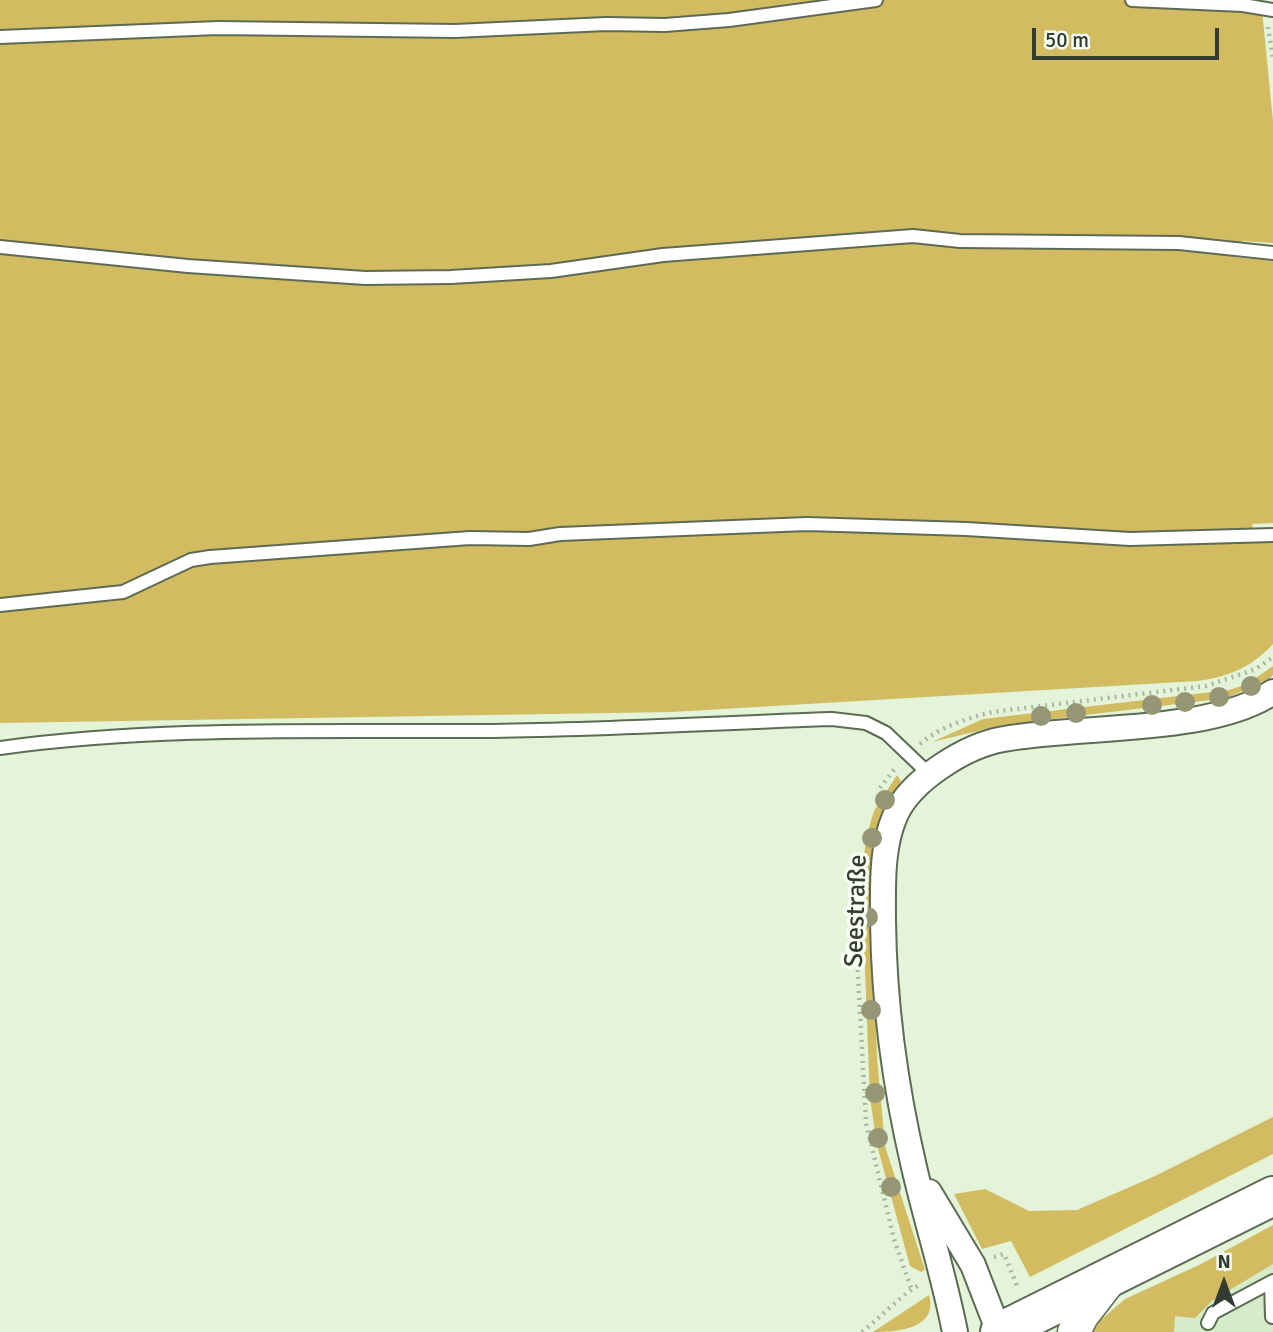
<!DOCTYPE html>
<html>
<head>
<meta charset="utf-8">
<style>
  body { margin:0 }
  #map { position:relative; width:1273px; height:1332px; overflow:hidden; background:#e3f4d9; font-family:Signika,sans-serif }
  canvas { display:block }
  .north { position:absolute; left:1189px; top:1248px; width:70px; height:70px; -webkit-text-stroke:5px #f7fef3; paint-order:stroke; rotate:0deg; font-size:19px; font-weight:700; line-height:28px; text-align:center; color:#343b31 }
  .north::after { content:''; display:block; margin:auto; width:24px; height:32px; background:#343b31; clip-path:polygon(50% 0,100% 100%,50% 72%,0 100%) }
  .scale { position:absolute; left:1032px; top:28px; width:187px; height:32px; box-sizing:border-box; border:4px solid #343b31; border-top:0; padding-left:9px; font-size:21px; line-height:24px; white-space:nowrap; color:#343b31; -webkit-text-stroke:5px #f7fef3; paint-order:stroke }
</style>
</head>
<body>
<div id="map">
<canvas width="1273" height="1332"></canvas>
<div class="north">N</div>
<div class="scale">50 m</div>
</div>
<script>
const context = document.querySelector('canvas').getContext('2d');
context.lineJoin = 'round';
function fillPath(path, color) { context.fillStyle = color; context.fill(path, 'evenodd'); }
function trace(path, color, width, dash) { context.strokeStyle = color; context.lineWidth = width; context.lineCap = dash ? 'butt' : 'round'; context.setLineDash(dash || []); context.stroke(path); }
function drawText(font, color, halo, rows, align = 'center') {
  context.font = font + ' Signika,sans-serif'; context.lineWidth = 7; context.setLineDash([]); context.textBaseline = 'middle'; context.strokeStyle = halo; context.fillStyle = color; for (const [text, x, y, turn = 0] of rows) {
    context.save(); context.translate(x, y); context.rotate((+turn || 0) * Math.PI / 180); context.textAlign = isNaN(turn) ? turn : align; if (halo) context.strokeText(text, 0, 0); context.fillText(text, 0, 0); context.restore();
  }
}
fillPath(new Path2D(`
  M1273,1262V1332H1174L1175,1315Z`), '#d5ebc9');
fillPath(new Path2D(`
  M0,0H1261L1273,121V243L1242,241L1233,257L1273,261V523L1252,524L1253,528H1273V644C1251,668 1228,677 1197,681L672,712L0,723Z
  M1273,666V675L1269,679L1227,698L1003,725L932,742L983,719L1229,690L1247,684Z
  M897,775L901,781L882,815L871,865L877,1057L885,1146L925,1270L921,1272L910,1266L877,1145L870,1098L863,920V860L868,831L874,811Z
  M1273,1117V1154L1030,1277L1011,1241L982,1249L954,1194L985,1189L1029,1211L1077,1210L1155,1176Z
  M1273,1225V1264L1213,1300L1195,1318L1175,1316L1174,1332H1087L1125,1299L1199,1265Z
  M929,1295C939,1330 894,1332 873,1332Z`), '#d2bb60');
const service = new Path2D(`
  M1132,0L1243,5L1273,10
  M0,37L218,28L455,31L606,24L665,25L729,20L876,0
  M0,247L188,266L365,278L451,277L551,271L663,255L913,236L960,241L1179,243L1273,253
  M0,605L123,592L191,560L210,557L470,538L529,539L560,534L807,524L966,529L1130,539L1273,535
  M0,748C159,726 322,732 482,731C599,730 715,723 832,719L866,723L886,733L929,774
  M1271,1282L1272,1317
  M1208,1323L1213,1313L1273,1281`);
const minor = new Path2D(`
  M929,1192L973,1265L999,1332
  M955,1332C944,1276 927,1223 914,1167C895,1086 884,1004 883,921C883,887 881,848 895,816C910,780 967,745 1004,739C1081,725 1212,734 1273,692`);
const tertiary = new Path2D(`
  M1074,1332L1082,1316L1113,1276`);
const primary = new Path2D(`
  M1000,1332L1273,1196`);
trace(service, '#5c6b54', 16);
trace(minor, '#5c6b54', 28);
trace(tertiary, '#5c6b54', 35);
trace(primary, '#5c6b54', 42);
trace(new Path2D(`
  M1268,27L1273,58
  M920,744C941,726 966,719 992,712L1206,686L1256,669L1273,657
  M880,788L896,767
  M856,884L857,862
  M857,956L866,1123L894,1239L911,1288
  M994,1257L1004,1254L1018,1288
  M862,1332C878,1320 906,1290 920,1285`), '#a9b6a1', 4.5, [2, 5]);
trace(service, '#fff', 12);
trace(minor, '#fff', 24);
trace(tertiary, '#fff', 32);
trace(primary, '#fff', 38);
context.fillStyle = '#949674';
for (const [x, y] of [
  [1251,686],
  [1219,697],
  [1185,702],
  [1152,705],
  [1076,713],
  [1041,716],
  [885,800],
  [872,838],
  [868,917],
  [871,1010],
  [875,1093],
  [878,1138],
  [891,1187]
]) { context.beginPath(); context.arc(x, y, 10, 0, 2 * Math.PI); context.fill(); }
drawText('26px', '#343b31', '#f7fef3', [
  ["Seestraße",857,911,-88]
]);
</script>
</body>
</html>
